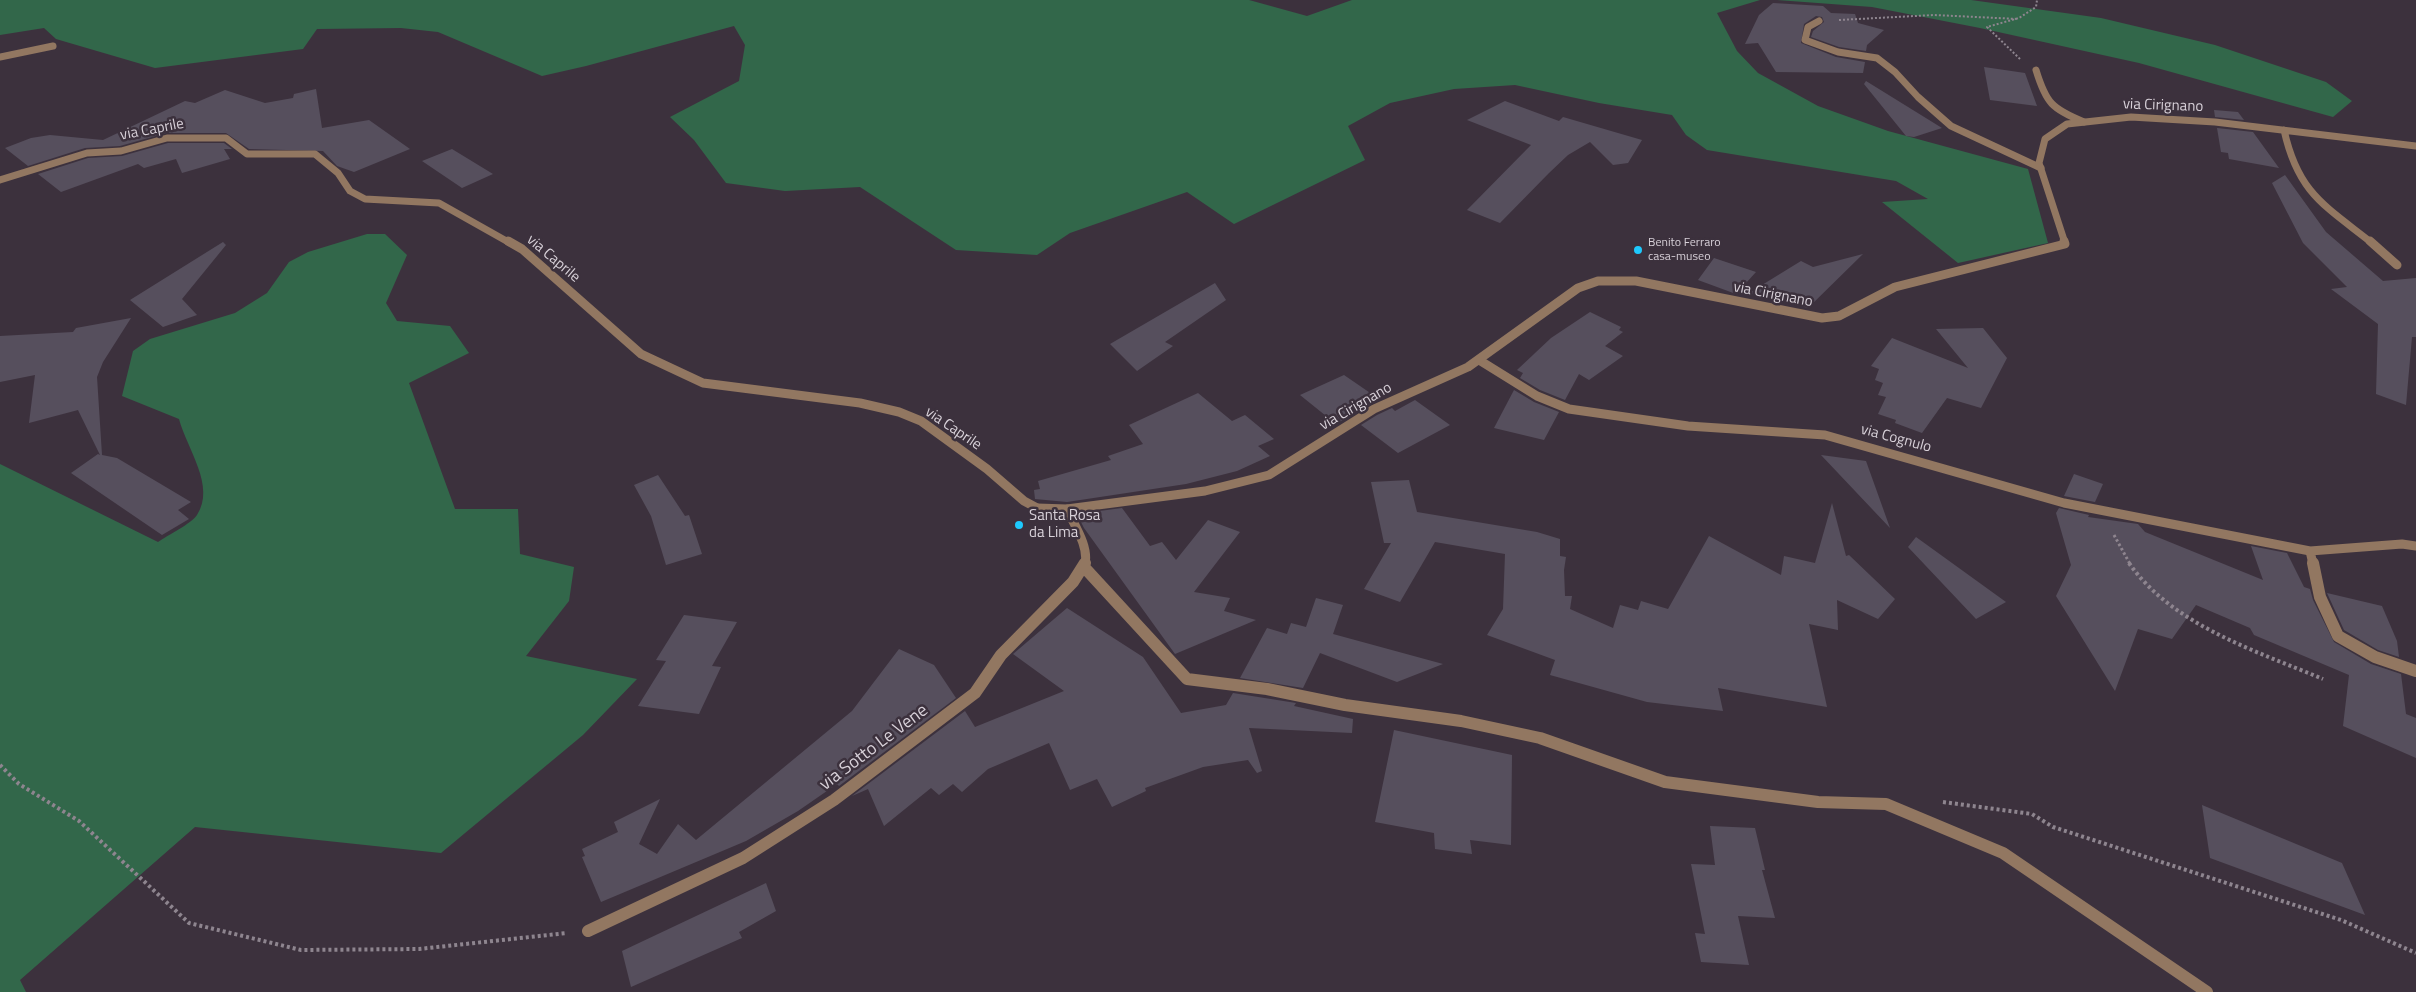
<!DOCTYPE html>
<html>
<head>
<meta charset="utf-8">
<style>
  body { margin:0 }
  canvas { display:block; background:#3c313d }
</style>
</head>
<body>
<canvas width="2416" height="992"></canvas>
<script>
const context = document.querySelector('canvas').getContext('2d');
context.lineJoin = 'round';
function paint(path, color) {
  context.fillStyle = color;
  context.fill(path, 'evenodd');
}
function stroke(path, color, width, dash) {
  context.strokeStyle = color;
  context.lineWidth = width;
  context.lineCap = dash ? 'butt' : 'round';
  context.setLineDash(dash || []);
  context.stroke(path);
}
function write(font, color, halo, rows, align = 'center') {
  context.font = font + ' "Titillium Web",sans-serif';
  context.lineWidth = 5;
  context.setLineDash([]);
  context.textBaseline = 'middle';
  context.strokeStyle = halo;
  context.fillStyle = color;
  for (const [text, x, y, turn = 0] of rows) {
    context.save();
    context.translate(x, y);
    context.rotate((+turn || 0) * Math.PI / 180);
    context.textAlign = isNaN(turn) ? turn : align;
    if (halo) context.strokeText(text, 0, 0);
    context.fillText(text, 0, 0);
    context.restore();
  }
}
paint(new Path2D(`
  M0,0H1249L1307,16L1352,0H1760L1717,13L1737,51L1758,73L1818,106L1888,131L2028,169L2048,243L1958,263L1882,202L1928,199L1896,181L1707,150L1686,135L1672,115L1599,103L1515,85L1454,89L1390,103L1348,126L1365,160L1234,224L1187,192L1070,233L1037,255L956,250L860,187L785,191L726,183L694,140L670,117L739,81L745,45L734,26L586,66L542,76L438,32L401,28L317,29L303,49L155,68L56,39L44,28L0,35Z
  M1777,0H1971L2101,18L2215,45L2326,82L2352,101L2333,117L2139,63L1980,28L1872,7Z
  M367,234H385L407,255L386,303L397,321L450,326L469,353L409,383L455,509H518L520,554L574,567L569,601L526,656L637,679L583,735L441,853L195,827L20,980L26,992H0V464L158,542C168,535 191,524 197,515C216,486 187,449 179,419L122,396L133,351L150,339L235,313L267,293L289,262L308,252Z`), '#32674a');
paint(new Path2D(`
  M1773,3L1823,6L1831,13L1855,14L1858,23L1884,30L1867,45L1866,51L1839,47L1811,37L1813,31L1824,22L1822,17L1816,16L1804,24L1801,43L1836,57L1865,62L1863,73L1776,72L1758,43L1745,44L1759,15Z
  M1984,67L2025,73L2037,106L1990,100Z
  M1866,81L1942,128L1914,137L1906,136L1864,84Z
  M316,89L322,128L369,120L410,149L354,172L337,166L323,151L249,149L226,133H166L120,146L85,148L28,166L5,148L31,138L50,135L103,140L185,101L195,103L225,90L265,103L293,98L294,94Z
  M1505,101L1559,121L1563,117L1642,140L1628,163L1613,165L1590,142L1568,155L1549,173L1500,223L1467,210L1531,145L1467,120Z
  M2214,110L2238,112L2244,120L2215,117Z
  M2217,128L2253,132L2279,168L2229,159L2228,153L2221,152Z
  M168,143H224L232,149H224L230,159L182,173L176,159L144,168L138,164L61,192L38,174L88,158L122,156Z
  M452,149L493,174L462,188L422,161Z
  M2285,175L2326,232L2383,281L2416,278V337H2412L2406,405L2376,394L2378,324L2331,289L2347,287L2303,243L2272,183Z
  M223,242L226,245L182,299L197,315L163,327L130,300Z
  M1863,254L1808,308L1749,293L1801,261L1813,267Z
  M1714,258L1756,272L1736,294L1698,280Z
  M1215,283L1226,300L1165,342L1173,346L1137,371L1110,344Z
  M1590,312L1621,327L1619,330L1623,332L1605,346L1623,356L1589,380L1579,374L1565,400L1540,390L1520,378L1523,373L1517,370L1551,338Z
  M131,318L103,362L97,377L102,455L117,458L191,502L178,510L189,519L162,535L71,473L98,454L100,455L78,410L29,423L35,375L0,382V336L73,332L76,328Z
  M1983,328L2007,358L1981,408L1947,398L1922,433L1895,423L1896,420L1878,414L1886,397L1878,395L1883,383L1875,380L1879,369L1871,366L1892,338L1968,368L1936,329Z
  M1344,375L1379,399L1336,424L1300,395Z
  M1514,390L1534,402L1559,412L1544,440L1494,428Z
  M1198,393L1232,421L1245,415L1274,439L1258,446L1270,456L1237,471L1186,484L1067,502L1035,499L1034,490L1040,489L1038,481L1111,460L1108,456L1143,444L1129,425Z
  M1415,400L1450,425L1398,453L1361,425L1377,415L1392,408L1395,411Z
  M1821,455L1866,461L1890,528Z
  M2074,474L2103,484L2095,502L2064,496Z
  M658,475L685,516L689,515L702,554L666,565L651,516L634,485Z
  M1409,480L1417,512L1537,532L1560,539V556L1566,557L1564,570L1565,596H1572L1570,609L1613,628L1620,605L1638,610L1641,601L1668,609L1709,536L1781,575L1784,556L1815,563L1832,503L1846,556L1849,555L1895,599L1878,619L1837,600L1838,630L1809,624L1827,707L1718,688L1723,711L1647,702L1550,675L1555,660L1487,635L1503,609L1505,554L1435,542L1400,602L1364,589L1391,543H1384L1371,482Z
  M1122,508L1150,546L1162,542L1176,560L1208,520L1240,532L1194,592L1230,598L1224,611L1256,620L1175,654L1084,528L1077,514Z
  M2059,508L2089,515L2088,517L2138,524L2145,532L2263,580L2251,546L2287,553L2304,587L2310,589L2313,600L2334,642L2371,664L2401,674L2406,714L2416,718V758L2343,726L2349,675L2254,635L2250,628L2196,605L2172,639L2138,629L2115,691L2056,596L2071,565L2056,513Z
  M1916,537L2006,602L1976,619L1908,547Z
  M2327,593L2382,606L2397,641L2399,657L2378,650L2344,630Z
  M1316,598L1343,605L1333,634L1443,664L1397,682L1320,653L1303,688L1240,678L1267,628L1287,634L1291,623L1306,627Z
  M1067,608L1143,657L1181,713L1226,705L1233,693L1296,703L1294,706L1353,719L1352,733L1249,728L1262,771L1257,773L1248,760L1203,767L1145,788L1146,791L1112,807L1097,779L1070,790L1049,743L988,769L962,792L953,784L939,795L931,788L884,826L868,789L852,796L965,711L975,727L1064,691L1013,654Z
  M684,615L737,622L712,666L721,667L699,714L638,706L666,661L656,660Z
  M899,649L934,665L956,698L839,786L837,784L798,811L746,841L601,902L582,857L585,856L582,849L618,832L614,822L660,799L639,844L657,854L678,824L696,840L852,711Z
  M1394,730L1512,755L1511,845L1470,840L1472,854L1435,849L1434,833L1375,822Z
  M2202,805L2342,863L2365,915L2210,858Z
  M1710,826L1755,828L1765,870H1762L1775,918L1738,916L1749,965L1701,962L1695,933L1705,934L1691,864L1715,865Z
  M766,883L776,911L739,932L742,938L631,987L622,951Z`), '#564f5d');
stroke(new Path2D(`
  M1839,20L1934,15L2018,19
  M2020,59L1987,27L2019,18L2036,7L2037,0`), '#8e858f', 2, [2, 2]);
stroke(new Path2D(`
  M2114,535L2130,564`), '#8e858f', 3, [2.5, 2.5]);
stroke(new Path2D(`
  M2129,563C2172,625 2256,651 2323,679
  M0,765L19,784L79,821L189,923L301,950L419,949L567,933
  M1943,802L2032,814L2053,827L2341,920L2416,953`), '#8e858f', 4, [3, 3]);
stroke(new Path2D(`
  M1819,21L1808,27L1805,40L1838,52L1877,58L1895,72L1918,97L1951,126L2041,168
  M0,57L53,46
  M2036,70C2046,103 2052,109 2084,122
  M0,180L87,153L121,151L167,138H226L247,154H315L338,173L350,191L365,199L439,203L510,243`), '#927761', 7);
stroke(new Path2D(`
  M508,241L522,249L641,354L703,383L860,403L899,412L921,421L987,469L1024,501L1037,508
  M1479,360L1537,396L1569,409L1688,426L1825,435L2064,503L2310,551L2402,544L2416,546
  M1067,509C1074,525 1089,546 1085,564
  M2310,551L2313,564`), '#927761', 9);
stroke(new Path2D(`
  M2313,563L2320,597L2338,636L2375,657L2416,671
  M1084,567L1187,679L1267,689L1345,705L1461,721L1540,738L1665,782L1818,802L1886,804L2003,853L2207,992
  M588,931L743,858L834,800L975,693L1001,655L1073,582L1085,563`), '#927761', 12);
stroke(new Path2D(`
  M2284,130C2298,193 2324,205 2372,243
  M2065,243L2039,163L2045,139L2067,124L2131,117L2215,122L2416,146`), '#927761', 7);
stroke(new Path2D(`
  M2370,241L2397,265
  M1037,508L1067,509L1205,491L1269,475L1374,409L1468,367L1578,288L1598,281H1636L1822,318L1839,316L1895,287L2065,244L2064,241`), '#927761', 9);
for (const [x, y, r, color] of [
  [1638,250,5,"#1ec9fd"],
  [1019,525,5,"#1ec9fd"]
]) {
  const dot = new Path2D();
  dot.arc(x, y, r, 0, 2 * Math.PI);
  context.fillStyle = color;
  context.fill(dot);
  stroke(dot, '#3c313d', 2);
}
write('12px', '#d8d1d9', '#3c313d', [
  ["Benito Ferraro",1648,243],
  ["casa-museo",1648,257]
], 'left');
write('15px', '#d8d1d9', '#3c313d', [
  ["via Cirignano",2163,106,2],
  ["via Caprile",152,130,-11],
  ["via Caprile",553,259,40],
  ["via Cirignano",1773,295,11],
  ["via Cirignano",1356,407,-30],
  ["via Caprile",953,429,34],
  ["via Cognulo",1896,439,15]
]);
write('15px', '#d8d1d9', '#3c313d', [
  ["Santa Rosa",1029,516],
  ["da Lima",1029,533]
], 'left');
write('18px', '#d8d1d9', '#3c313d', [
  ["via Sotto Le Vene",874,748,-37]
]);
</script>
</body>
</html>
